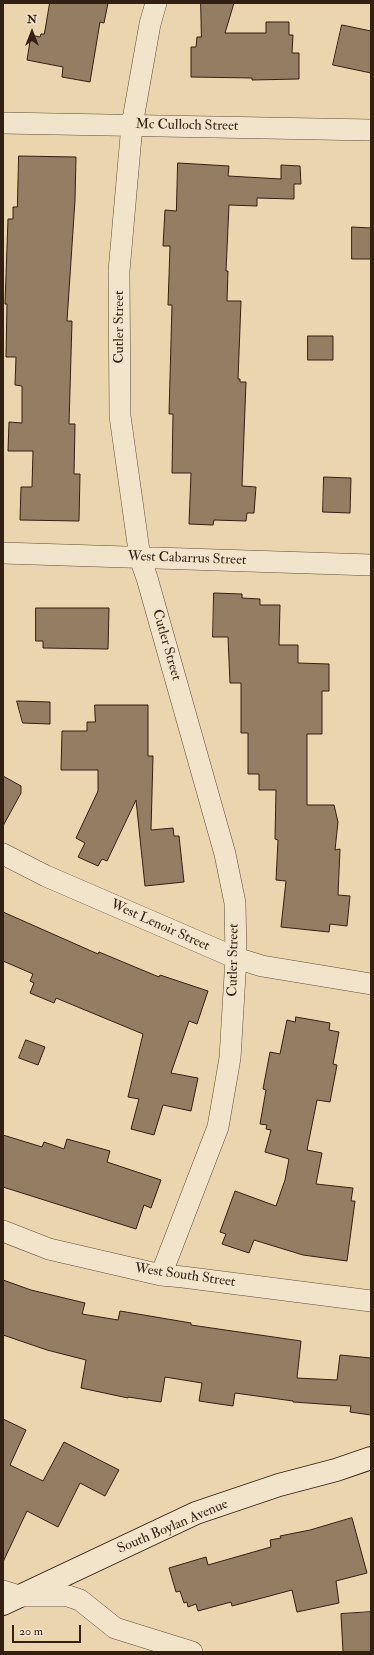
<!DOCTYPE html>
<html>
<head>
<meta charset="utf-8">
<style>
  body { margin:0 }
  #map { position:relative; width:374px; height:1655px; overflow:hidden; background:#ead5ae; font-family:"IM FELL Double Pica",serif }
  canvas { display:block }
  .frame { position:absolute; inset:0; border:4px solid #341f13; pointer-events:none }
  .north { position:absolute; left:12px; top:12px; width:40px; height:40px; -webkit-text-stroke:3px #f1e4ca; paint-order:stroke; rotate:0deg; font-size:11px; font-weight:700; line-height:16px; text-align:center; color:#341f13 }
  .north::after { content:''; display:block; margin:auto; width:14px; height:18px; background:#341f13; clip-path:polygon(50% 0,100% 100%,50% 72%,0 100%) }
  .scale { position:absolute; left:12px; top:1625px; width:69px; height:18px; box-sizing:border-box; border:2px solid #341f13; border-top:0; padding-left:5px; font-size:12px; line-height:14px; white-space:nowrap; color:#341f13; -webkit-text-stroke:3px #f1e4ca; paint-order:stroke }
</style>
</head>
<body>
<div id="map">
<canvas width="374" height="1655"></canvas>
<div class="frame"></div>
<div class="north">N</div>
<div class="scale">20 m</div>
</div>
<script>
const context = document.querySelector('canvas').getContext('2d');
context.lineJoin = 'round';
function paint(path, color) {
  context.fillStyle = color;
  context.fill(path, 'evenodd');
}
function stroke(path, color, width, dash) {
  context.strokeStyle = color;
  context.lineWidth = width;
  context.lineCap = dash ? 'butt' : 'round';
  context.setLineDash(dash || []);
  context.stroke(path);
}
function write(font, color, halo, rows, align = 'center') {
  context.font = font + ' "IM FELL Double Pica",serif';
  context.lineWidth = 3;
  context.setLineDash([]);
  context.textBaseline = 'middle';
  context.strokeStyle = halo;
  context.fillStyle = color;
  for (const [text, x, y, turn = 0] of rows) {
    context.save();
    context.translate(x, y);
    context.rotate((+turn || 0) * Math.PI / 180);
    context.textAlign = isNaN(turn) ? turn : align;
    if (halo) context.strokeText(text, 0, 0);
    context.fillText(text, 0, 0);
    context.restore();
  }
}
const building = new Path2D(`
  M50,3H108L104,23L100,22L90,82L62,77L63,67L27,60L31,35L40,37L41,34H44Z
  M201,3H234L225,33H266V22H289V35H293L292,53H299V79L252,80V78L191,77V47H196L197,37H201Z
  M342,25L371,31V73L333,65Z
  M19,156L76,157L75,200L67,321H72L69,424H75L74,474H80L79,521L20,520L21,487H32L33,451H8L9,422L22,423V386L15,385L16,357H6L7,304H5L8,219H13V207H17Z
  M178,163L229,166L228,176L281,179V165L300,166L301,184H294V199L257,198V206L229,205L226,271H228L227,301H241L238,379H240V382H246L242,486L256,487L254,513H247L246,521L214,520L213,525L189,524L191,473H172L173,414H169L172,305H168L170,246H163L165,210L176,211Z
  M352,227L371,228V259H352Z
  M308,336H333V360H308Z
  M324,477L351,478L350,513L323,512Z
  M214,593L242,594V598L260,599V605H280L279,645H298V663L329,664V691H322V734H307V805H334L338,822L335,850L340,849L338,895L350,896L347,926L330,924L329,932L281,927L286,881L276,880L278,840L275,839L276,790H259V774H248V733H241V683H230L228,637H213Z
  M36,608H109L108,649L43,648V641H36Z
  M17,701L50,702V724L23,723Z
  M95,705H148V756H153L151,830L173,828L174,836H179L184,882L145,886L136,800L107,861L102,859L98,866L78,857L85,843L76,838L98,791V770H61L62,731H87V722H95Z
  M3,776L21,786V793L3,826Z
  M3,912L98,954L99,952L159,977L160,975L208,991L197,1024L189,1021L171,1073L198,1078L191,1111L163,1105L154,1135L131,1129L139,1099L128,1097L143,1034L56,998L54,1003L30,993L34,983L30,981L33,974L3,961Z
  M296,1017L330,1023L329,1030L339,1032L333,1064L337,1065L330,1102L317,1100L307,1150L322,1153L316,1184L353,1188L351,1201H355L347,1261L303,1255L254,1240L249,1253L222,1244L226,1234L220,1232L235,1191L276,1206L285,1180L289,1159L265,1152L271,1130L266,1129L267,1125L260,1124L266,1090L263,1089L270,1052L280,1054L287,1020L295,1022Z
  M26,1040L45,1047L38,1065L19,1058Z
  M3,1135L42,1147L44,1142L64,1149L67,1139L110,1151L107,1162L161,1180L151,1208L144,1205L136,1229L3,1187Z
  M3,1280L31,1290L85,1303L82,1314L118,1320L120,1311L191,1323V1325L301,1341L297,1378L337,1380L340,1355L371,1358V1415L350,1412L351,1406L293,1402V1401L235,1393L233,1406L199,1401L202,1383L165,1377L161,1402L128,1397V1398L81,1388L86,1360L47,1350L3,1335Z
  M3,1419L26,1430L10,1465L43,1481L64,1442L119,1470L105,1496L80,1483L58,1527L27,1511L3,1562Z
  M352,1518L367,1573L336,1581L339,1603L297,1612L292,1590L232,1606L231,1602L198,1611L196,1604L188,1607L187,1602L184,1603L180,1591L176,1592L169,1568L206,1557L208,1565L271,1547L270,1540L281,1538L280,1536L310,1530Z
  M371,1612V1652H343L341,1614Z`);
paint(building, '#937e64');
stroke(building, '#341f13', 1);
const street = new Path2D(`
  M156,3L150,24L132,125L119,271L120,416L140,558L147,578L225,854L235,903L236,958L230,1058L218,1127L161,1275
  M3,123L371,130
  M3,553L371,565
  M3,854L46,876L236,958L262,966L371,984
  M3,1231L49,1249L161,1275L183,1277L371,1301
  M3,1591L19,1596H68L80,1600L115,1628L192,1652`);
const secondary = new Path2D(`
  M3,1604L196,1513L279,1485L336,1470L371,1458`);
stroke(street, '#624c3a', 22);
stroke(secondary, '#341f13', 24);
stroke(street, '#f1e4ca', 21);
stroke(secondary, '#f1e4ca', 22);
write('14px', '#341f13', '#f1e4ca', [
  ["Mc Culloch Street",187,126,1],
  ["Cutler Street",120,327,-90],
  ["West Cabarrus Street",187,559,2],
  ["Cutler Street",166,645,74],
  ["West Lenoir Street",160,926,24],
  ["Cutler Street",234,960,-89],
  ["West South Street",185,1276,8],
  ["South Boylan Avenue",173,1527,-23]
]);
</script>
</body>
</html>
